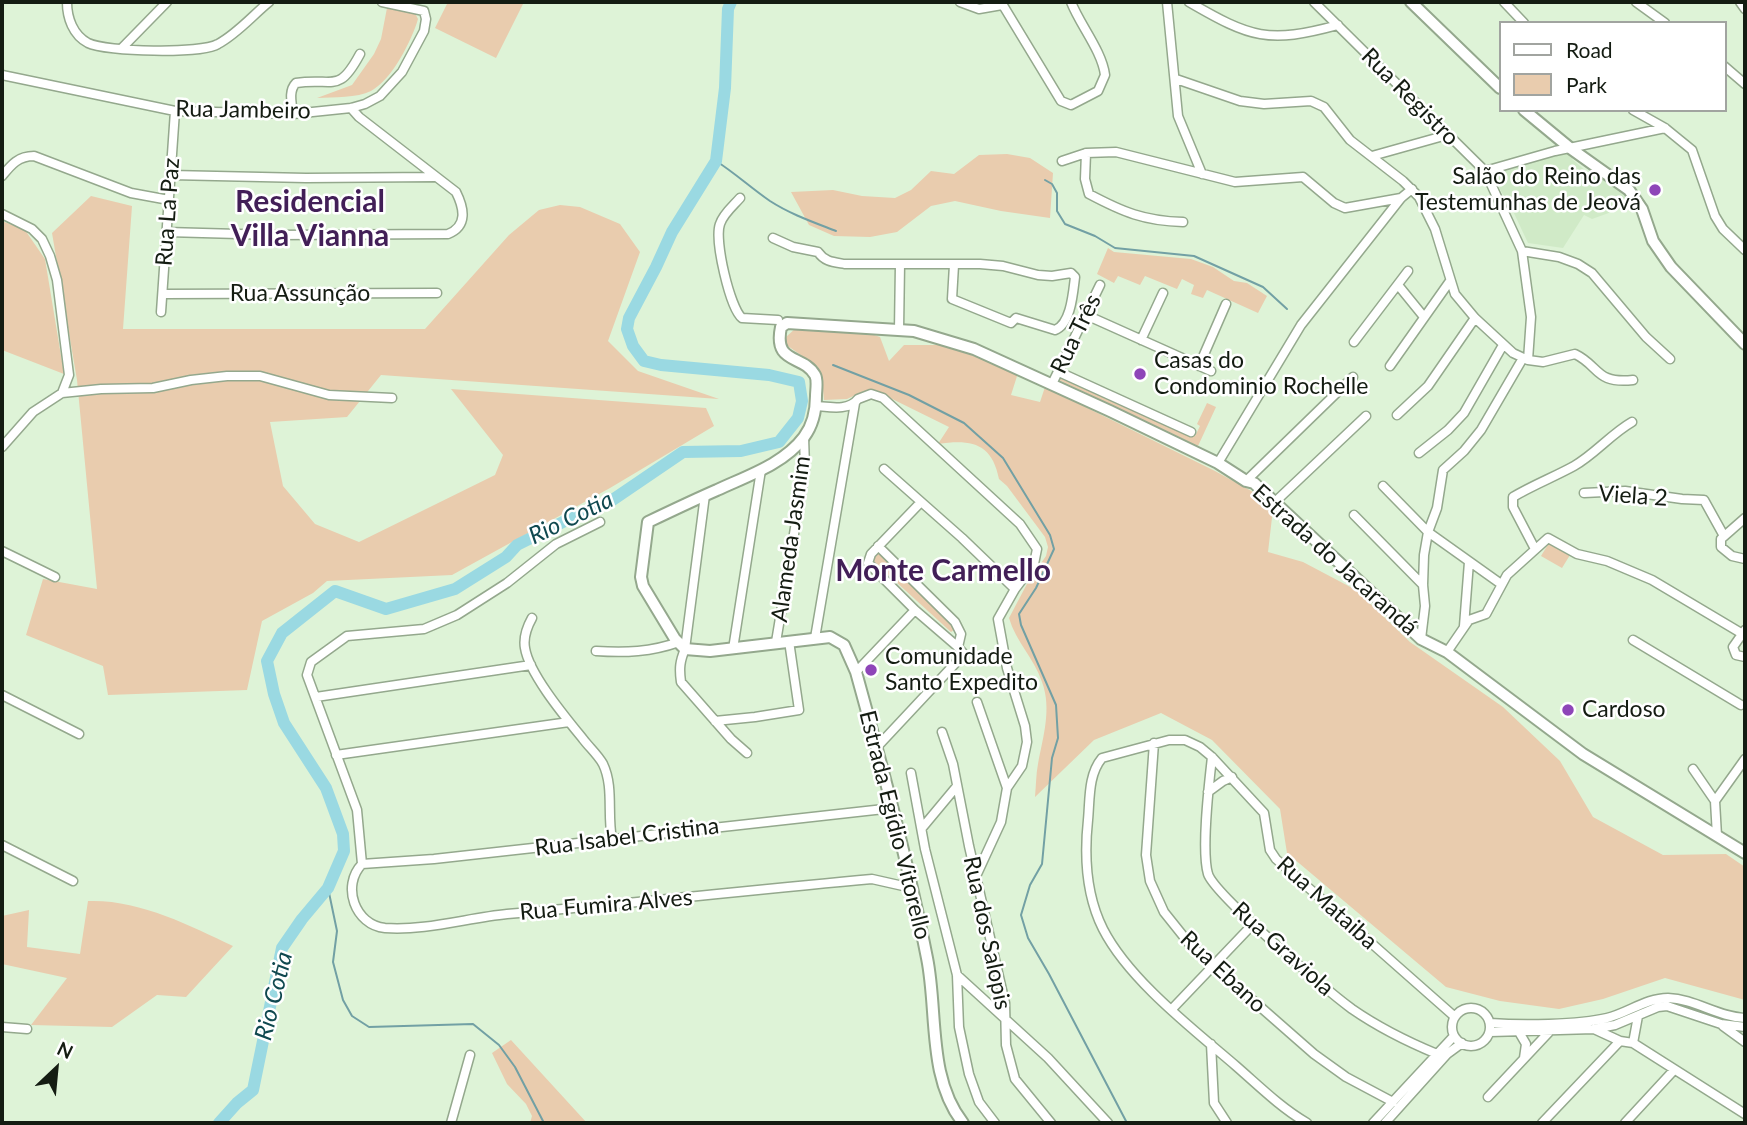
<!DOCTYPE html>
<html>
<head>
<meta charset="utf-8">
<style>
  body { margin:0 }
  #map { position:relative; width:1747px; height:1125px; overflow:hidden; background:#def3d7; font-family:Lato,sans-serif }
  canvas { display:block }
  .frame { position:absolute; inset:0; border:4px solid #141c12; pointer-events:none }
  .legend { position:absolute; left:1499px; top:21px; width:228px; height:91px; box-sizing:border-box; background:#fff; border:2px solid #a1a4a0; margin:0; padding:9px 12px; list-style:none; font-size:21px; color:#141c12 }
  .legend li { display:flex; align-items:center; gap:14px; height:35px }
  .legend b { width:35px; border:2px solid #a1a4a0 }
  .north { position:absolute; left:21px; top:1034px; width:70px; height:70px; -webkit-text-stroke:5px #fff; paint-order:stroke; rotate:26deg; font-size:19px; font-weight:700; line-height:28px; text-align:center; color:#141c12 }
  .north::after { content:''; display:block; margin:auto; width:24px; height:32px; background:#141c12; clip-path:polygon(50% 0,100% 100%,50% 72%,0 100%) }
</style>
</head>
<body>
<div id="map">
<canvas width="1747" height="1125"></canvas>
<div class="frame"></div>
<ul class="legend">
<li><b style="height:9px;background:#fff"></b>Road</li>
<li><b style="height:19px;background:#e9ccae"></b>Park</li>
</ul>
<div class="north">N</div>
</div>
<script>
const context = document.querySelector('canvas').getContext('2d');
context.lineJoin = 'round';
function paint(path, color) {
  context.fillStyle = color;
  context.fill(path, 'evenodd');
}
function stroke(path, color, width, dash) {
  context.strokeStyle = color;
  context.lineWidth = width;
  context.lineCap = dash ? 'butt' : 'round';
  context.setLineDash(dash || []);
  context.stroke(path);
}
function write(font, color, halo, rows, align = 'center') {
  context.font = font + ' Lato,sans-serif';
  context.lineWidth = 5;
  context.setLineDash([]);
  context.textBaseline = 'middle';
  context.strokeStyle = halo;
  context.fillStyle = color;
  for (const [text, x, y, turn = 0] of rows) {
    context.save();
    context.translate(x, y);
    context.rotate((+turn || 0) * Math.PI / 180);
    context.textAlign = isNaN(turn) ? turn : align;
    if (halo) context.strokeText(text, 0, 0);
    context.fillText(text, 0, 0);
    context.restore();
  }
}
paint(new Path2D(`
  M1563,153L1574,156L1572,159L1587,172L1592,168L1620,188L1631,205L1592,219L1584,215L1563,248L1528,243L1512,209L1516,203L1506,200L1496,182L1497,178L1501,171Z`), '#d0eac7');
paint(new Path2D(`
  M448,2H524L496,58L435,28Z
  M387,8L415,13L418,19C412,40 392,80 371,91C357,98 334,97 317,98L352,85L374,54L381,39Z
  M1007,154L1030,158L1053,173L1050,218L1001,211L955,201L931,206L897,232L870,237L834,236L809,225L791,192L833,190L862,196L895,198L911,190L931,171L954,174L979,155Z
  M91,196L132,206L123,329H425L509,235L539,210L560,205L580,207L620,224L640,252L608,341L638,371L719,399L381,375L347,417L270,422L283,486L315,524L359,542L495,475L503,455L451,389L706,408L714,426L610,488L452,575L327,581L313,593L262,621L247,690L108,695L103,666L26,635L43,579L97,589L77,380L52,233Z
  M2,221L25,230L45,259L64,374L2,350Z
  M1108,248L1114,252L1191,259L1213,267L1234,281L1247,283L1267,296L1258,313L1207,290L1203,298L1191,294L1194,285L1182,279L1177,289L1145,276L1140,285L1118,276L1114,283L1097,274Z
  M797,327L859,330L880,337L889,361L904,345H945L1018,373L1011,395L1040,402L1045,387L1215,471L1255,493L1273,509L1268,552L1303,562L1356,590L1410,642L1503,707L1560,761L1593,817L1663,855L1726,854L1745,867V1000L1665,978L1603,999L1559,1009L1500,1001L1446,987L1287,853L1280,809L1212,740L1161,713L1094,740L1035,797C1036,786 1036,774 1038,764C1043,737 1052,709 1042,682C1034,658 1016,642 1009,618L1028,582L1046,556L1048,547L1045,537L1007,486L999,479C992,443 971,439 938,444L949,427L878,392L864,391L847,399L824,400L822,380L818,367L785,344L786,337Z
  M1062,375L1195,436L1200,426L1197,424L1207,403L1216,407L1198,446L1059,380Z
  M1549,543L1570,555L1562,568L1541,556Z
  M878,550L957,628L951,632L872,560Z
  M88,901C138,899 189,925 233,946L186,997L157,995L112,1027L31,1025L67,978L2,964V916L29,910L27,947L80,954Z
  M511,1040L587,1123H530L532,1116L526,1104L507,1084L492,1053Z`), '#e9ccae');
stroke(new Path2D(`
  M716,161C735,173 751,188 770,201C790,214 813,222 836,231
  M1045,180L1052,184L1057,193V211L1065,224L1095,236L1115,248L1194,256L1263,287L1287,309
  M833,365L909,395L964,423L1003,458L1050,535L1054,549L1036,588L1019,614L1021,625L1056,705L1058,738L1052,758L1042,864L1030,885L1021,915L1028,938L1049,974L1127,1123
  M328,888L337,931L333,962L343,1000L352,1016L369,1027L473,1024L499,1045L515,1067L544,1123`), '#72a0a4', 2);
stroke(new Path2D(`
  M219,1123L237,1103L253,1090L282,948L302,919L328,888L344,851L343,834L326,788L284,723L274,694L267,661L282,633L335,591L386,609L455,589L506,557L517,545L575,516L608,503L683,452L741,451L779,442L798,418L802,401L799,382L769,375L661,365L644,361L633,346L627,329L629,318L656,267L672,232L716,161L725,88L728,9L731,2`), '#9ad9e2', 12);
const street = new Path2D(`
  M67,2C67,18 73,35 88,43C106,52 202,54 218,44C237,34 253,15 269,2
  M960,2L979,9L1002,5
  M1001,2L1061,101L1071,105L1098,91L1105,75C1102,51 1080,25 1071,2
  M1167,2L1178,116L1202,174
  M1189,2C1251,38 1268,44 1338,25
  M1314,2L1485,171L1522,251L1531,317L1528,360
  M1504,2L1524,23
  M1636,2L1665,23
  M1740,2L1745,9
  M121,49L167,2
  M1724,66L1745,84
  M2,75L175,111L293,114L351,108L365,104L380,96L402,72L424,31L426,19L424,11L382,2
  M1176,79L1240,101L1264,104L1311,101L1324,107L1350,140L1403,181L1419,197L1435,229L1455,294L1475,318L1513,353L1528,360L1543,362L1575,354C1600,366 1595,384 1633,380
  M1633,110L1665,128L1692,150L1715,216L1723,229L1745,250
  M293,114C292,104 288,91 296,83C334,77 338,95 360,54
  M1086,153L1085,179L1089,194C1123,212 1144,221 1183,222
  M1372,156L1447,135
  M1062,161L1086,153L1116,152L1235,182L1303,177L1334,203L1345,208L1401,198
  M1485,171L1555,151L1665,128
  M171,175L306,178L435,177
  M2,176C11,165 18,156 34,156L131,193L169,200
  M740,198C733,206 723,214 720,224C714,240 730,308 742,318L778,320
  M2,214L32,229L42,239L50,256L57,280L69,375L62,393
  M167,232L274,235L448,234C468,226 464,208 456,192L359,117L351,108
  M773,238L793,247L818,252C825,262 833,262 845,264H980L1003,266L1038,275L1052,276L1071,273L1075,277C1073,293 1071,324 1055,330L1016,318L1011,323L952,299L954,265
  M1522,251L1559,257L1578,264L1592,273L1646,337L1670,359
  M1398,285L1424,317
  M163,294L437,293
  M161,312L175,111
  M1086,315L1211,371
  M899,330L900,264
  M1141,340L1163,293
  M1354,342L1408,271
  M1199,366L1226,304
  M1390,366L1450,281
  M1059,372L1191,432
  M1052,384L1100,285
  M816,406C830,407 849,411 858,399L871,394L883,398L1020,524L1037,549L1034,564L1015,589L998,619L1007,668L1025,726L1027,742L1022,766L1007,788L1001,822L977,874
  M1397,415L1428,386L1475,318
  M2,447L33,412L62,393L101,389L153,388L191,380L227,376H260L329,395L392,398
  M1419,453L1448,430L1464,413L1503,345
  M1218,463L1301,325L1401,198L1412,189
  M884,469L962,538L1015,589
  M1246,481L1353,377
  M1383,486L1428,532L1501,584
  M1584,493L1625,491L1682,499L1704,500L1724,536
  M705,495L685,649C680,661 679,668 681,682L731,739L747,753
  M1276,501L1366,416
  M1354,515L1423,585
  M1745,518L1721,539V547L1732,556L1745,559
  M878,546L955,622L961,634L958,647
  M1535,549L1513,507V497C1533,485 1554,477 1574,466C1595,454 1611,434 1632,422
  M2,551L55,577
  M532,618C527,627 523,637 525,648C529,674 566,718 583,739C589,747 598,755 603,764C614,787 607,814 612,839
  M1464,626L1469,562
  M1745,630L1733,647L1736,655L1745,657
  M815,638L855,403
  M1421,639L1425,606L1423,585L1424,555L1428,532L1437,508L1443,470L1464,451L1481,430L1523,358
  M1633,640L1741,705
  M776,642L805,468L804,437
  M733,649L761,470
  M596,651C625,653 651,652 679,642
  M1447,652L1469,620L1486,614L1507,575L1548,538L1577,554L1607,561L1652,580L1741,633
  M856,672L915,610
  M2,695L79,734
  M316,697L531,665
  M977,702L1007,788
  M715,721L755,717L799,710L789,641
  M942,732L953,764L969,846L1005,1003L1006,1045L1015,1079L1051,1123
  M1154,743L1146,855L1150,881L1164,912L1192,947L1314,1054L1346,1077L1393,1102
  M877,747L964,654L958,647L915,610L868,563L871,554L921,502
  M336,755L569,722
  M1212,757C1209,784 1201,850 1208,874C1215,895 1329,992 1352,1009C1378,1027 1408,1042 1437,1054
  M1693,769L1715,801
  M911,773L925,849L957,975L959,1027L969,1074L979,1102L995,1123
  M1208,792L1223,781L1232,777
  M922,828L957,786
  M1717,836L1715,801L1745,759
  M2,845L73,881
  M362,864C341,886 355,925 385,928C425,931 467,918 507,914C629,904 750,890 872,879L912,888
  M362,864L357,810L307,675L311,662L347,636L424,629L457,615L507,583L556,544L600,522
  M362,864L434,859L893,808
  M957,975L1048,1058L1108,1123
  M1452 1027a19 19 0 1 1 38 0a19 19 0 1 1-38 0Z
  M1172,1009L1254,923
  M1490,1023C1520,1025 1578,1025 1607,1018C1628,1013 1646,998 1668,998C1695,999 1718,1017 1745,1018
  M1723,1026L1745,1042
  M2,1027L27,1029
  M1594,1029L1620,1041L1633,1043L1745,1114
  M1490,1032L1594,1029L1615,1025L1658,1007L1667,1006L1721,1024L1745,1027
  M1519,1032L1526,1044L1524,1058
  M1633,1043L1638,1016
  M1211,1044L1214,1103L1227,1123
  M1488,1097L1550,1031
  M451,1123L470,1055
  M1307,1123C1281,1108 1259,1086 1236,1066C1193,1029 1129,980 1103,929C1086,895 1084,857 1088,820C1090,799 1088,775 1102,758L1169,740H1185L1200,747L1212,757L1264,813L1270,850L1276,859L1455,1017
  M1373,1123L1454,1036
  M1385,1123L1447,1054L1462,1043
  M1542,1123L1620,1041
  M1625,1123L1674,1070`);
const secondary = new Path2D(`
  M1411,2L1500,88
  M1524,110L1570,148L1629,190L1642,209L1653,241L1671,267L1745,344
  M963,1123C927,1077 938,1012 927,958C908,862 882,766 856,672L844,645L830,637L710,651L685,649L675,639L643,586L641,577L648,522C671,511 694,500 717,490C747,476 784,464 804,437C813,425 816,411 816,396C816,390 818,380 815,375C803,354 773,365 781,327L787,323L914,331L974,349L1110,411L1218,463L1246,481L1254,483L1421,639L1447,652L1583,754L1745,853`);
stroke(street, '#94a88d', 11);
stroke(secondary, '#94a88d', 14);
stroke(street, '#fff', 8);
stroke(secondary, '#fff', 10);
for (const [x, y, r, color] of [
  [1655,190,7,"#8e45b8"],
  [1140,374,7,"#8e45b8"],
  [871,670,7,"#8e45b8"],
  [1568,710,7,"#8e45b8"]
]) {
  const dot = new Path2D();
  dot.arc(x, y, r, 0, 2 * Math.PI);
  context.fillStyle = color;
  context.fill(dot);
  stroke(dot, '#fff', 2.5);
}
write('23px', '#141c12', '#fff', [
  ["Rua Registro",1410,97,45],
  ["Rua Jambeiro",243,110,1],
  ["Rua La Paz",168,212,-86],
  ["Rua Assunção",300,294],
  ["Rua Três",1076,334,-64],
  ["Viela 2",1633,496,4],
  ["Alameda Jasmim",791,539,-82],
  ["Estrada do Jacarandá",1335,560,42],
  ["Estrada Egídio Vitorello",895,825,76],
  ["Rua Isabel Cristina",627,837,-7],
  ["Rua Mataiba",1327,903,42],
  ["Rua Fumira Alves",606,905,-5],
  ["Rua dos Salopis",987,933,78],
  ["Rua Graviola",1283,949,42],
  ["Rua Ebano",1223,972,43]
]);
write('23px', '#141c12', '#fff', [
  ["Salão do Reino das",1641,177,"right"],
  ["Testemunhas de Jeová",1641,203,"right"],
  ["Casas do",1154,361],
  ["Condominio Rochelle",1154,387],
  ["Comunidade",885,657],
  ["Santo Expedito",885,683],
  ["Cardoso",1582,710]
], 'left');
write('italic 24px', '#0f484f', '#fff', [
  ["Rio Cotia",571,518,-26],
  ["Rio Cotia",274,996,-76]
]);
write('bold 30px', '#421f57', '#fff', [
  ["Residencial",310,202],
  ["Villa Vianna",310,236],
  ["Monte Carmello",943,571]
]);
</script>
</body>
</html>
